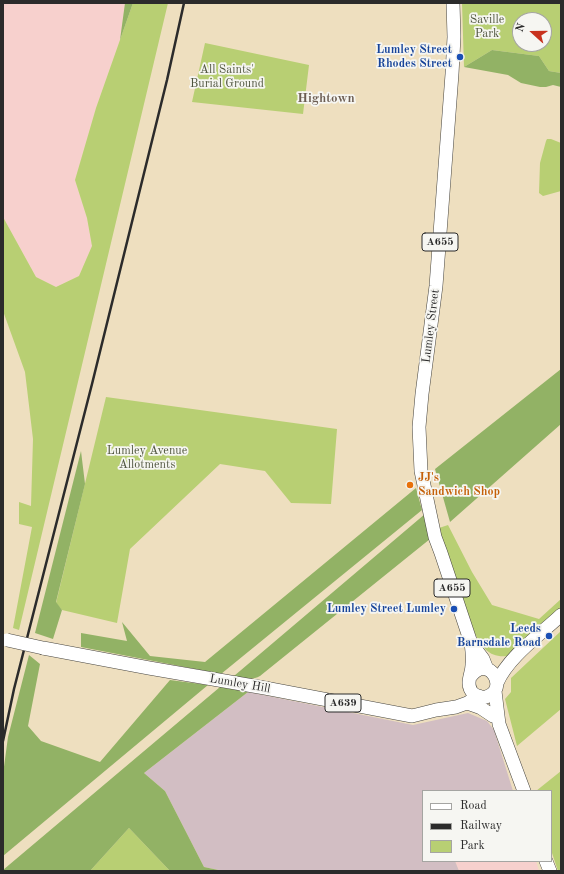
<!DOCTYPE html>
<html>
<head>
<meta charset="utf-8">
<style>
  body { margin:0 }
  #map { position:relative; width:564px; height:874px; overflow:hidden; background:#eedfbf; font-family:"Old Standard TT",serif }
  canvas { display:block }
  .frame { position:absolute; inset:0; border:4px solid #2b2b2b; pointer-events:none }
  .legend { position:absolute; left:422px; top:790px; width:130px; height:72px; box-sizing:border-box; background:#f6f6f2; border:1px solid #a5a5a2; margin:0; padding:5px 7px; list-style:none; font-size:12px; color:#2b2b2b }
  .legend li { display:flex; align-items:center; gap:8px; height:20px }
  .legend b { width:20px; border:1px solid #a5a5a2 }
  .north { position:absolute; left:512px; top:12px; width:40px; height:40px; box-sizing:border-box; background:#f6f6f2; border:1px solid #a5a5a2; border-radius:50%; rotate:291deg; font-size:11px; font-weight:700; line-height:16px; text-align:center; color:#2b2b2b }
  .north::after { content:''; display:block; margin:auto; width:14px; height:18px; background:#c8321e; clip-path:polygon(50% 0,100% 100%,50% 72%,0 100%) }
</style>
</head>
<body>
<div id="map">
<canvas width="564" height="874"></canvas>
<div class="frame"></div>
<ul class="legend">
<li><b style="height:5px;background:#fff"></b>Road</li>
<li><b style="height:5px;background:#2b2b2b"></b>Railway</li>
<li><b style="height:11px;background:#b8cf73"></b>Park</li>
</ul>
<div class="north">N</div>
</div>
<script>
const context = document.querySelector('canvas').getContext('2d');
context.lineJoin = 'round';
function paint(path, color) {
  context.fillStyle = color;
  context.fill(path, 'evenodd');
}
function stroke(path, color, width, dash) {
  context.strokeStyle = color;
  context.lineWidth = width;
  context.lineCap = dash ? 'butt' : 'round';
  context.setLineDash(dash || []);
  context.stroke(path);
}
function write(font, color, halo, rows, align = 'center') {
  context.font = font + ' "Old Standard TT",serif';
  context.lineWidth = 3.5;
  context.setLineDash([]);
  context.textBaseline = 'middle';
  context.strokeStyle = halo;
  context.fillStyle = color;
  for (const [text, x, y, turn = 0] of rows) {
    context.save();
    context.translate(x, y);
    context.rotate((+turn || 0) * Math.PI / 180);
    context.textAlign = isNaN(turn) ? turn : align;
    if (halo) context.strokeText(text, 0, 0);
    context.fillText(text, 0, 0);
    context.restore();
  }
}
paint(new Path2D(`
  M3,3H125L120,40L96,108L75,180L87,218L92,246L79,276L56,287L36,277L3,217Z
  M455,861H536L539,871H459Z`), '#f7d0cd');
paint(new Path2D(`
  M248,692L413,725L468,713L487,721L494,730L513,791H423V861H455L459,871H223L204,867L165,791L144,773Z`), '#d2bec3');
paint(new Path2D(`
  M133,3H168L19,630L13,628L32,527L19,524V502L31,506L33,439L25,372L3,311V217L36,277L56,287L79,276L92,246L87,218L75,180L96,108Z
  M462,3H561V73L549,71L539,56L492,50L464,67ZM520,20H544V44H520Z
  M205,43L309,65L303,114L192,102Z
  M547,139H551L561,143V191L543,196L539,193L540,163L546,141Z
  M106,397L337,429L331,504L291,503L265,471L220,464L130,549L117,623L62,610L56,603Z
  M448,525L472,572L492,605L539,619L561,599V607L508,656C489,658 483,648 475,634L436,529Z
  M561,631V709L517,746L505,699L511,692V678Z
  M561,771V871H558L551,850V791H536Z
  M129,828L170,871H90Z`), '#b8cf73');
paint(new Path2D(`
  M125,3H133L120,40Z
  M492,50L539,56L549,71L561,73V87L553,85L546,87H540L521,83L508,75L464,67Z
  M561,369V424L450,522L435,469Z
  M81,451L85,484L56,602L62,610L53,639L35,633Z
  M416,488L422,510L221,674L81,647V633L127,641L122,622L150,656L205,662Z
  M425,514L430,539L260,676C252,681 243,678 234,676Z
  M29,655L40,664L28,726L41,741L100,762L170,680L208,685L3,856V774L8,737Z
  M220,687L248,692L144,773L165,791L204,867L223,871H170L129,828L90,871H3V870Z`), '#92b265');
const primary = new Path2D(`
  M453,3L454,37L452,74L436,286L422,394L419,427L421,471L435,537L441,553L471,643L483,659L487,669
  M43,648L149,668L265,688L412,716L436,710L456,707L467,703L479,696
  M471,676C489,653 510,690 486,697C482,698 478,697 474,694C471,692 469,687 469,683C469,677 472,671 472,665C473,658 472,650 471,643
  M497,683C508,657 541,634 561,615
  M495,691L499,724L524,791
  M467,703L481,708L493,716
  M546,861L550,871`);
stroke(primary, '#484641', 14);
stroke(primary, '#fff', 13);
stroke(new Path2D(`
  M3,741L14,689L92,384L167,80L184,3`), '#2b2b2b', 2.5);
const primaryBridge = new Path2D(`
  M7,640L43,648`);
stroke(primaryBridge, '#484641', 14, []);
stroke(primaryBridge, '#fff', 13);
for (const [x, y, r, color] of [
  [460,57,4,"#1a4fb4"],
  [410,485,4,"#e8710a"],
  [454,609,4,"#1a4fb4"],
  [549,636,4,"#1a4fb4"]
]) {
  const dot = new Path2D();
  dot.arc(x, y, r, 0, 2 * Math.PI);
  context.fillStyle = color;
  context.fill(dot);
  stroke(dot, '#f6f6f2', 1.5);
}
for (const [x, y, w] of [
  [440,242,36],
  [452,588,36],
  [343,703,36]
]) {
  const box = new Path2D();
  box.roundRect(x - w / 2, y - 9, w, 18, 3);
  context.fillStyle = '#f6f6f2';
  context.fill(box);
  stroke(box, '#2b2b2b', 1);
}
write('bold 11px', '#2b2b2b', null, [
  ["A655",440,242],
  ["A655",452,588],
  ["A639",343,703]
]);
write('12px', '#4e543d', '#f6f6f2', [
  ["Saville",487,20],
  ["Park",487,34],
  ["All Saints'",227,70],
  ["Burial Ground",227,84],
  ["Lumley Avenue",147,451],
  ["Allotments",147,465]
]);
write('bold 12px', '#164399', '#f6f6f2', [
  ["Lumley Street",452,50],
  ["Rhodes Street",452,64],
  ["Lumley Street Lumley",446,609],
  ["Leeds",541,629],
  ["Barnsdale Road",541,643]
], 'right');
write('12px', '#2b2b2b', '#f6f6f2', [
  ["Lumley Street",431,326,-83],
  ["Lumley Hill",240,684,10]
]);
write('bold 12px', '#c56008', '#f6f6f2', [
  ["JJ's",418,478],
  ["Sandwich Shop",418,492]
], 'left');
write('bold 13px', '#6b5c51', '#f6f6f2', [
  ["Hightown",326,99]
]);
</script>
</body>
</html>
